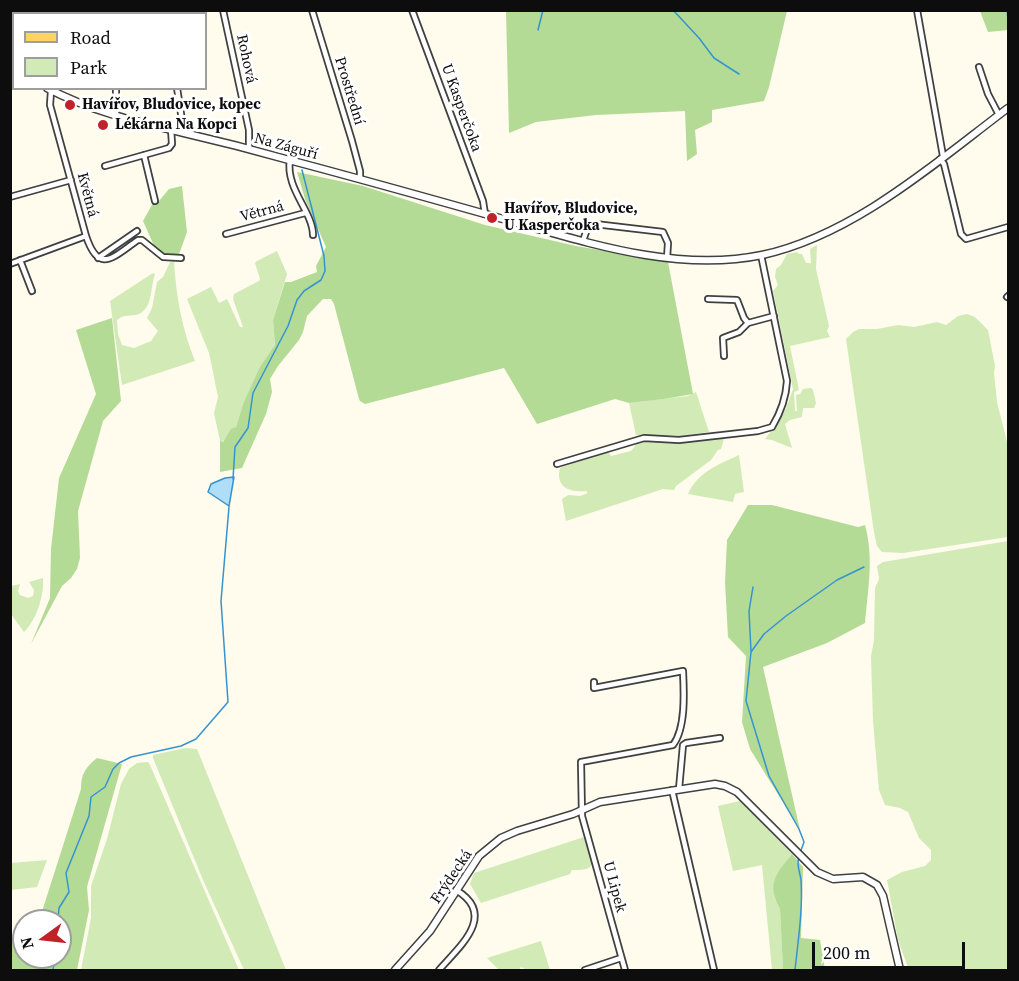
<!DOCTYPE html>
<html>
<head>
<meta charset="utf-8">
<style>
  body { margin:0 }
  #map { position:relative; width:1019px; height:981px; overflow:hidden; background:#fffbed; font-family:"Source Serif 4",serif }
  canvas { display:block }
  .frame { position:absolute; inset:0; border:12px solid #0d0d0d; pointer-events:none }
  .legend { position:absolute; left:12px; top:12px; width:195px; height:78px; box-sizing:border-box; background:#fff; border:2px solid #9e9e9e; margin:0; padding:8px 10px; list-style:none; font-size:18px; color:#0d0d0d }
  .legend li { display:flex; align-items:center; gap:12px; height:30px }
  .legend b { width:30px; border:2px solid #9e9e9e }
  .north { position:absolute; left:12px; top:909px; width:60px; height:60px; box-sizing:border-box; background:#fff; border:2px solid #9e9e9e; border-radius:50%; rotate:255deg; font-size:16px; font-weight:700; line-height:24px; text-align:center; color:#0d0d0d }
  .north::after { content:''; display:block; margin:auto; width:21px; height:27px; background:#c0222a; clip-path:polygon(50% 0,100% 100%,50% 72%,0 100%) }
  .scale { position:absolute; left:812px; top:942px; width:153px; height:27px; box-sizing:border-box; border:3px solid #0d0d0d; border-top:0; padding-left:8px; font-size:18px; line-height:21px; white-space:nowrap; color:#0d0d0d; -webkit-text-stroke:4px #fff; paint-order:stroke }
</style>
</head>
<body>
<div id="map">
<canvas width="1019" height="981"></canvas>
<div class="frame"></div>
<ul class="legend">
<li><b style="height:8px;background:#fbd560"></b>Road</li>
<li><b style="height:16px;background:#d1eab6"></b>Park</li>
</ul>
<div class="north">N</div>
<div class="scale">200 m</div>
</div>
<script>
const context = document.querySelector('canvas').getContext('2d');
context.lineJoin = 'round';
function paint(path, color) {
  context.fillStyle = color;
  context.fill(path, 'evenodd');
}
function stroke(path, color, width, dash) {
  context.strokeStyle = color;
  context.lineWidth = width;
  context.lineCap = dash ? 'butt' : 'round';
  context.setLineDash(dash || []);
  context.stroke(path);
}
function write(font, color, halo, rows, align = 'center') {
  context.font = font + ' "Source Serif 4",serif';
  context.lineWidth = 6;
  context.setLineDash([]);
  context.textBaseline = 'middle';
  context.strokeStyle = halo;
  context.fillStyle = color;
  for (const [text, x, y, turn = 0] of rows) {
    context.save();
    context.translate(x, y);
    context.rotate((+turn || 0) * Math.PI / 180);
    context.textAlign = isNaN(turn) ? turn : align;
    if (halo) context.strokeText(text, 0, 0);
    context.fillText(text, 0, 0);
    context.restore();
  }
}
paint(new Path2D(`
  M817,245L816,269L829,326L827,331L830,337L790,346L799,390L794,392L795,411H797L796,395L800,394L803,389L811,388L813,390L816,403L814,408H803L802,417L790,420L785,424L792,448L772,440L765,439L776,425L786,408L793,389L773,291L778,285L775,277L776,269L781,265L787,254L797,252L799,254H802L806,263H811L810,249Z
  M277,251L287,274L273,320L275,345L243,404L236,427L222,442L220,441L214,413L218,397L212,367L209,353L187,299L211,287L219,303L227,299L240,327H243L233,299L234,294L259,281L260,279L255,263L257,261Z
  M174,261C176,296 182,329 195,361L122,385L110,301L153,273L155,274C150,288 153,312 135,315C127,316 123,315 117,320L118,334L122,345L134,348L151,341L158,331L147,318L152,308L157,282L163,277L170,262Z
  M967,314L975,317L988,330L995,366L994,373L997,402L1008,446V537L903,553L882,552L877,546L874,532L846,339L853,332L859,329H877L898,325L914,327L937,322L946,325L958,316Z
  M696,392L709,432L681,436L636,435L629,403L688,396Z
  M717,438L724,439L721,449L718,450L711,460L676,486L674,490L663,489L566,521L562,499L568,495L580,496L588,493L586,491C570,493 555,487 560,468C576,462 591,457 608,452L611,456L631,451L638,442H682Z
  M739,455L744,492L735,494L733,502L688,494C697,473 719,464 739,455Z
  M1008,541V970H909L898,940L887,880L902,872L925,866L931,860V850L919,838L908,812L900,808L885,805L879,790L873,721L871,656L874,640L875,588C881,576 879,580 877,566L883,562Z
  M43,578C44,596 37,619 24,632L11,614V586L20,584L18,591L20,595L28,598L33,596L34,590L29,582Z
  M185,748L197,749L286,970H244L203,880L153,758V755Z
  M148,762L150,765L239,970H81L91,918V886L107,839L121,784L129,769L137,763Z
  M740,801L792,854C778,872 766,886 780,909L783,970H772L762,865L733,871L718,806Z
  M584,837L592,864C589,871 579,870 572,870L570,874L481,903L470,884L474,873Z
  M47,860L37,887L11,890V863Z
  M541,941L550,970H527L521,967L519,970H499L487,958Z`), '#d1eab6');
paint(new Path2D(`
  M506,11V10L787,11L769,87L764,101L712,110V122L695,130L697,154L687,161L685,111L596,115L536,122L509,133Z
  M980,11H1008V30L988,32Z
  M297,172L363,186L485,225L576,246L668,262L693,394L664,399L629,403L615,399L537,424L504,368L365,404L360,401L359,399L334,304L331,299H323L307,316L303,332L299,340L278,366L270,379L272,392L266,414L242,468L220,472V441L223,442L231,429L236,427L243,404L260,367L275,345L273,320L285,282H291L317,272L316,266L326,247L305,199Z
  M182,186L187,232L178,257L160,259L143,221L153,203L159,201L169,189Z
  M112,318L121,401L103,421L78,511L80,558L77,569L71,578L62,586L31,644L50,598L51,549L59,478L96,394L76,330Z
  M748,505H772L858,527L865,525C874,558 868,589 865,623L827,643L763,667L800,830L750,749L742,722L746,656L728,637L725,582L727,540Z
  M97,758L122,764L87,887L89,910L77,970H11V938L24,939V957H60V921H39L81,789C81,774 85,768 97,758Z
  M792,854L803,867L801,938L820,940L825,970H783L780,909C766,884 776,874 792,854Z`), '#b4db95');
const water = new Path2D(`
  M234,477L229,506L208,492L211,484L225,478Z`);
paint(water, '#b0ddf7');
stroke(water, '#3693d0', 1.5);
stroke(new Path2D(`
  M673,10L699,38L714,58L739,74
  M1007,10L1008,20
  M538,30L543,10
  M233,479L235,447L248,428L253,393L288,326L297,300L304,291L321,280L325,271L324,256L302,170
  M751,651L749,611L753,587
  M800,853L804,842L799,829L769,776L746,701L751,652L764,634L786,616L837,580L864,567
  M58,921L59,908L69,892L66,873L89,816L91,797L105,787L113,769L119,763L131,757L181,746L196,739L228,702L221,601L229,507
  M53,970L55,957
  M795,970C798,941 803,910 801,880C800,872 796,865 799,857`), '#3693d0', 1.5);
const minor = new Path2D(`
  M105,10V14
  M161,10L162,14
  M223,10L249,130V149
  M312,10L352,141L360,171V179
  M412,10L483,201L485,214
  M917,10L943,156
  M979,67L988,94L999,115
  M116,88V116
  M177,88L184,133
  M51,91L50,105L86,236C99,275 113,257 138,240H142L163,257L181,258
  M144,155L155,201
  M940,159L944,164L961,234L966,239L1008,227
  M290,160C285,188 313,212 313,235
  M105,166L169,148L172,144L171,129
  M10,197L71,180
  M226,234L305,213
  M583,241L587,229L595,224L663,232L668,243L667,258
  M98,258L137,231
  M20,260L32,291
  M10,264L86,236
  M1007,297L1008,296
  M708,299L737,300L744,318L748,323L774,316
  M724,356L723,338L739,332L748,323
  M557,464L644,438L679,440L758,431L772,427C781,412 786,399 787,381L761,255
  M594,682V688L683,671C684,692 686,728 673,745L581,762L582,816L625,970
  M679,789L683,745L686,743L720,738
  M672,790L714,970
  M439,970C459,947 498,915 456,890
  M585,970L621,958`);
const tertiary = new Path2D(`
  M47,88C90,111 138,122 184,133C219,141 254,150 289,160C361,179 432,199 503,219C586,242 675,273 762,255C854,235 935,163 1008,108
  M395,970L430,931L479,856L501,838L517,831L573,814L600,802L715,784L725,786L737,792L817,872L833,879L863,877L877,885L883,896L900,970`);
const primary = new Path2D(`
  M20,14L21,10
  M10,43L14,34
  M10,51L14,54
  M10,71L14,68`);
stroke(minor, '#404040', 8);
stroke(tertiary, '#404040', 9);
stroke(primary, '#1e1e1e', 10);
stroke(minor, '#fff', 4.5);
stroke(tertiary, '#fff', 6);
stroke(primary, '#fbd560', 8);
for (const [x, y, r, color] of [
  [70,105,6,"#c0222a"],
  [103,125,6,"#c0222a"],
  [492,218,6,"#c0222a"]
]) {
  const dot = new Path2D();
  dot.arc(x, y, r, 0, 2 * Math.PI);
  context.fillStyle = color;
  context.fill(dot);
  stroke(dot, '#fff', 2);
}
write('15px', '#0d0d0d', '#fff', [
  ["Rohová",246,59,78],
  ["Prostřední",349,91,73],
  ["U Kasperčoka",461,108,70],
  ["Na Záguří",286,147,15],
  ["Květná",87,195,75],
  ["Větrná",262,212,-15],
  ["Frýdecká",452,877,-56],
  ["U Lipek",614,887,75]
]);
write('bold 15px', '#0d0d0d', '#fff', [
  ["Havířov, Bludovice, kopec",82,105],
  ["Lékárna Na Kopci",115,125],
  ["Havířov, Bludovice,",504,209],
  ["U Kasperčoka",504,226]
], 'left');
</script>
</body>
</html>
